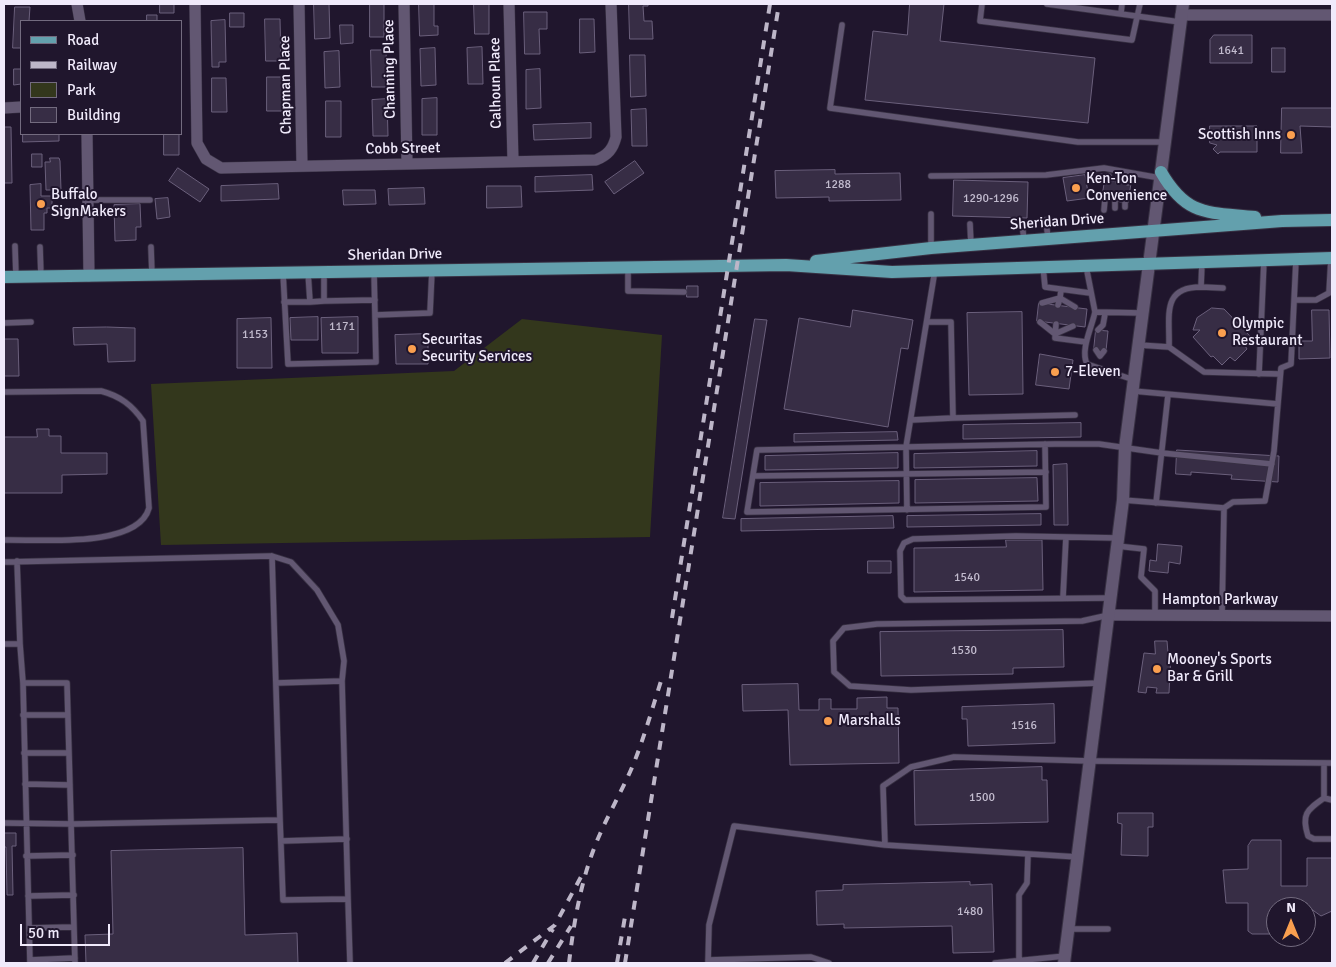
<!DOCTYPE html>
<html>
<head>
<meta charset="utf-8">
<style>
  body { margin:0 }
  #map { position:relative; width:1336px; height:967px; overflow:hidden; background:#20162d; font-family:Signika,sans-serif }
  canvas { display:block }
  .frame { position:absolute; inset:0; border:5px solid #f0eafb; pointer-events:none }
  .legend { position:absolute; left:20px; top:20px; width:162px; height:115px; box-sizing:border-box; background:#20162d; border:1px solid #736b7f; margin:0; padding:6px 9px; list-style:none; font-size:15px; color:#f0eafb }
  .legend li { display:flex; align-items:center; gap:10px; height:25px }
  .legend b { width:25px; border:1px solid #736b7f }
  .north { position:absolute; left:1266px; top:897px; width:50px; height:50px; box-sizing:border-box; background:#20162d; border:1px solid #736b7f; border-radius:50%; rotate:0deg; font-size:14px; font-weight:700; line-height:20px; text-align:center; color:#f0eafb }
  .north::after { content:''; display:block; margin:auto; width:18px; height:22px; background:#fa9f4f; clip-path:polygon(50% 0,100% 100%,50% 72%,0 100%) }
  .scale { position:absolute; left:20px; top:924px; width:90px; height:22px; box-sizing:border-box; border:2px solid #f0eafb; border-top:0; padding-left:6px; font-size:15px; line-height:18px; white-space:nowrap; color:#f0eafb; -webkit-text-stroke:4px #20162d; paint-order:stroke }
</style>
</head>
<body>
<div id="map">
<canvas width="1336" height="967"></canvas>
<div class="frame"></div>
<ul class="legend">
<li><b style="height:6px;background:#63a0ad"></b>Road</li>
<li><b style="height:6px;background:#bdb6c8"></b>Railway</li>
<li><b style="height:14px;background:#33371c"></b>Park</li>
<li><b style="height:14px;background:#372d45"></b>Building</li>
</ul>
<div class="north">N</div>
<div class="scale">50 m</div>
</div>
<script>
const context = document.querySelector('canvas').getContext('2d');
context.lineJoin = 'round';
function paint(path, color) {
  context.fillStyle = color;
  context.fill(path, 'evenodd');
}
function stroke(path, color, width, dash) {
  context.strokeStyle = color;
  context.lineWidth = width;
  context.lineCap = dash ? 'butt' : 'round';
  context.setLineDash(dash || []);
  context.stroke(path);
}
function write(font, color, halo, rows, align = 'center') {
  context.font = font + ' Signika,sans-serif';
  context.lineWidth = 4;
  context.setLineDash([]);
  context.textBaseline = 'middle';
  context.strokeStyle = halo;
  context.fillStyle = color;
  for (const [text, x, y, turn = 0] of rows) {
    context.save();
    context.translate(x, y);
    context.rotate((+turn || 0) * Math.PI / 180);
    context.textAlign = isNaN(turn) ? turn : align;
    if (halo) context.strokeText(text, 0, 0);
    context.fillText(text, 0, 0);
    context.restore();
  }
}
paint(new Path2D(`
  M522,319L662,335L650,537L161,545L151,384L454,371Z`), '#33371c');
const building = new Path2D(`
  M160,4H174V13H160Z
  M314,4H329L330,38L315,39Z
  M370,4H384V37H370Z
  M419,4H434V26H438V35L420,36Z
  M474,4H489V34H475Z
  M629,4H648V6H643L644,21H652L653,39H630Z
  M910,4H944L940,41L1095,58L1088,123L865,100L873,31L907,35Z
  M15,7H30L29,21H21V48H13Z
  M524,12H547V29H539L540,54H525Z
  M230,13H244V27H230Z
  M147,15H157V21H147Z
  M265,19H280L281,61H266Z
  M580,19H594L595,52L580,53Z
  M225,20L226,62H219V67H212L211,21Z
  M340,25H353V43L341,44Z
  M1214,35H1252V63H1210V40Z
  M482,47L483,84H468L467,48Z
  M435,48L436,85L421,86L420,49Z
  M1272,48H1285V72H1272Z
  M371,50H386L387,87H372Z
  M339,51L340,87L325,88L324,52Z
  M630,55H645L646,96L631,97Z
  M14,69H21V84L14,85Z
  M540,69L541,108L526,109V70Z
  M267,77H282L283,111H267Z
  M212,78H226L227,112H212Z
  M437,98V135H422V99Z
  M387,99L388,136H373L372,100Z
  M326,101H341V137H326Z
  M1282,108H1332V127L1300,126L1302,153H1281Z
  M646,109L647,146H632L631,110Z
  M591,123V138L534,140L533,125Z
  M1210,126H1257V152H1220L1218,154L1213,149L1217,145L1210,143Z
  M4,127H11L12,183H4Z
  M23,134H59V141L23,142Z
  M164,134H179V155H164Z
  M32,154H42V167H32Z
  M50,158H59L60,161L61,190H46L45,162H50Z
  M635,161L644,173L614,194L605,182Z
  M178,168L209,189L200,202L169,181Z
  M835,170V174L900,173L901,200L829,201V197L776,198L775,171Z
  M592,175L593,190L535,192V177Z
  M1085,175L1089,198L1067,201L1063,178Z
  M954,180L1028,182L1027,218L953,216Z
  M1105,180L1131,183L1128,203L1102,199Z
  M41,184V196H52V208H47V213H44V230H31L30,185Z
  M278,184L279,199L221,201V186Z
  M487,186H521L522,207L487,208Z
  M424,188L425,204L389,205L388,189Z
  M343,190H375L376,204L344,205Z
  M168,198L170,217L157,219L155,199Z
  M140,204L141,227H136V240L115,241L114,205Z
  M687,286H698V297H687Z
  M1039,303L1087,309L1085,327L1037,321Z
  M1212,308L1224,309L1251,337L1244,344L1247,349L1235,361L1230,357L1222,365L1213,356L1211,357L1193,337L1200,330H1193L1197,318Z
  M853,310L913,320L908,349L901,348L888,427L784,409L799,318L850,327Z
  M1312,310H1329L1330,358L1299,359V341H1312Z
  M1022,312L1023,394L969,395L967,313Z
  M318,317V340H291L290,318Z
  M358,317V353H322L321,318Z
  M271,318L272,368H237V319Z
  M755,319L767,320L735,519L723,518Z
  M107,327L135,328V361L108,362L107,344L74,345L73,328Z
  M1096,330L1108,331L1106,351L1094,350Z
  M428,334V364H396L395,335Z
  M4,339H18L19,376H4Z
  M1040,354L1073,360L1069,389L1036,385Z
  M1081,423V437L963,439V425Z
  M37,429H49V436H61V453H107V474L62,475V493H4V437H37Z
  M897,432L898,440L794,442V434Z
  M1177,450L1279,456L1278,482L1231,479L1232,475L1191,472V475L1176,474Z
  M1037,451V466L914,468V454Z
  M898,453V468L765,470V456Z
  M1067,464L1068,525H1054L1053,465Z
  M1037,478L1038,501L915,503V480Z
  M899,481V503L760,506V483Z
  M1041,514V525L907,527V516Z
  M893,516L894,528L741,531V519Z
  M1006,540H1042L1043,590L914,592V548L1006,547Z
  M1158,544L1182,546L1180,564L1169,562L1168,573L1149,571L1150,560L1156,561Z
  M868,561H891V573H868Z
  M1063,630L1064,667L1013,668V674L881,676L880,632Z
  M1155,641H1167L1168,653L1171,654L1169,693H1156L1157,688L1147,687L1146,693L1138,692L1144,653L1155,654Z
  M798,684L799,710H819V699H831V709H857V698L887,697V708H898L899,763L790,765L788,710L743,711L742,685Z
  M1054,704L1055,743L968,746L967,719H962V707Z
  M1042,767V780H1047L1048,822L915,825L914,771Z
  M1118,813H1153V827H1148V856L1121,855L1122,824L1118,823Z
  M4,833H16V846H12L13,895H7L6,847H4Z
  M1252,840H1281V886H1307V858H1332V911L1321,916L1307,906V903H1281V907H1276V934H1252L1248,931V903H1226L1223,870L1248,869V846Z
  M243,848L245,935L297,933L298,963H86L85,935L113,934L111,851Z
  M970,882V885L992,884L994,952L953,953L952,926L844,928V924L817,925L816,891L843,890V885Z`);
paint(building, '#372d45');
stroke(building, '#6b607c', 1);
const service = new Path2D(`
  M982,4L980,21L1132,40L1140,4
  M1047,4L1180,22
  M1121,13L1122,4
  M842,25L830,108L1078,142H1165
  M931,176L1046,175L1104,168L1160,178
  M1094,177L1109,176
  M1118,182L1119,171
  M1128,183L1129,173
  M87,200H150
  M1125,207V202
  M1115,208V201
  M1104,210L1105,199
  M1046,220L1048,239
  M1022,222L1024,241
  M970,224L971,245
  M15,246L16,276
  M40,247L41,277
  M151,247L152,275
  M931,248V214
  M1043,266L1045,287L1090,293
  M1086,266L1095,312
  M628,267V291L684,292
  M283,273L288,364L376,362L374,271
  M1201,287L1223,288
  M1295,300H1316L1329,293L1331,258
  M324,301L375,300
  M284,302H310L308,272
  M310,302L324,301V272
  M1042,303L1060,298L1061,290
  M1058,305L1060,298L1075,307
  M375,315L430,313L432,270
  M1040,322L1055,334L1073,326
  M4,323L31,322
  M1056,324L1055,338L1086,342
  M1098,330L1103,325L1105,314
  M1139,345L1169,347L1204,372L1280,374
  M1169,347C1170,316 1161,287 1201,287L1202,262
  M1096,350L1100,356L1104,351
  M1259,374L1264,260
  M1134,380L1087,364C1080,350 1092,327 1095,312L1142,313
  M1133,391L1278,404
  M4,392L101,391C120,396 132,405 143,421L149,508C138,549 39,539 4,540
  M953,418L1075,415
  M911,420L953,418L951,322H928
  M1045,444L1046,507L747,512L757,450L1055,444H1099L1162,453L1272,464
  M753,476L1046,472
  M1123,500L1224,508L1233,502L1265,501L1274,451L1281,368L1291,364L1296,260
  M1156,503L1168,395
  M907,510L906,447L935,270
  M1117,546L1144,549L1141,577L1155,591V615
  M272,556L291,562L317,590L338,625L344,661L342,681
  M4,562L272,556L280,820L283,900L348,899L342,681L276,683
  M1063,597L1066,537
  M1111,598L905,600L901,596L900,551L904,543L913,539L1016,536L1118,538
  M1222,615L1224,508
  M4,644H20L17,561
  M20,644L23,683
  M1100,683L911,690L850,686L834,672L833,641L844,628L877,624L1082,621L1109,615
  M23,715H68
  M24,753H69
  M1324,763V798
  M25,784L70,785
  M1332,800L1324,798C1307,810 1301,814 1308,836L1314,839H1332
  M4,823L74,824L280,820
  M281,841L347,839
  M885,845L883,786L911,767L954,757L1090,761L1332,763
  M26,856L73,855
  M28,896L74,895
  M348,899L350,963
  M29,928L74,927
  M1069,929H1108
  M30,960L75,958
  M708,960L811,957L829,963
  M1019,961V895L1027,883L1028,854
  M30,963L23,683H67L75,963
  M708,963L709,925L734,826L885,845L1078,857
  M995,963L1065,956`);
const minor = new Path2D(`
  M77,4L80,21
  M195,4L197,143L206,159L221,168L596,160C608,155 613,149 616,137L611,4
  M299,4L302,166
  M404,4L407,164
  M509,4L513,161
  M1181,15H1332
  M4,108L21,107
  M87,134L89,276
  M1109,615L1332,616`);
const secondary = new Path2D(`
  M1064,963L1123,500L1125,448L1183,4`);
const primary = new Path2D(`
  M1161,172C1187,217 1208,212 1255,217
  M816,261L931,248L1282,221L1332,220
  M4,277L786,265L892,272L1332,258`);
stroke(service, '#383143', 7);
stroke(minor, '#383143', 12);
stroke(secondary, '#383143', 14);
stroke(primary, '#383143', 14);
stroke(service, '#625772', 5.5);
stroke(minor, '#625772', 11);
stroke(secondary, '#625772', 12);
stroke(primary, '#63a0ad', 12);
stroke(new Path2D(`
  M672,618L770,4
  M505,963L555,925L582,875
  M533,963L553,929
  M548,963L571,926
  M569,963C574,920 582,874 600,834C610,811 623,789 633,765C645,736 653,705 663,675
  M617,963L626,911
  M625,963L779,4`), '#bdb6c8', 4, [9, 9]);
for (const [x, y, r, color] of [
  [1291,135,5,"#fa9f4f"],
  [1076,188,5,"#fa9f4f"],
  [41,204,5,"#fa9f4f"],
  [1222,333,5,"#fa9f4f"],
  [412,349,5,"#fa9f4f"],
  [1055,372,5,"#fa9f4f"],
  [1157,669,5,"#fa9f4f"],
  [828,721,5,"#fa9f4f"]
]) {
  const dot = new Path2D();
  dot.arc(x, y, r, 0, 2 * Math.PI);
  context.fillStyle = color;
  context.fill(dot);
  stroke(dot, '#20162d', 2);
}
write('12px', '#c2bbce', null, [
  ["1641",1231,51],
  ["1288",838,185],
  ["1290-1296",991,199],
  ["1171",342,327],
  ["1153",255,335],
  ["1540",967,578],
  ["1530",964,651],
  ["1516",1024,726],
  ["1500",982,798],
  ["1480",970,912]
]);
write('15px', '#f0eafb', '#20162d', [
  ["Channing Place",390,69,-91],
  ["Calhoun Place",496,83,-91],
  ["Chapman Place",286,85,-91],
  ["Cobb Street",403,149,-1],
  ["Sheridan Drive",1057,222,-4],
  ["Sheridan Drive",395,255,-1],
  ["Hampton Parkway",1220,600]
]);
write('15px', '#f0eafb', '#20162d', [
  ["Scottish Inns",1281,135,"right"],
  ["Ken-Ton",1086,179],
  ["Convenience",1086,196],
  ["Buffalo",51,195],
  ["SignMakers",51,212],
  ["Olympic",1232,324],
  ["Restaurant",1232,341],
  ["Securitas",422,340],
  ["Security Services",422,357],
  ["7-Eleven",1065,372],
  ["Mooney's Sports",1167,660],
  ["Bar & Grill",1167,677],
  ["Marshalls",838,721]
], 'left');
</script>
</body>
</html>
